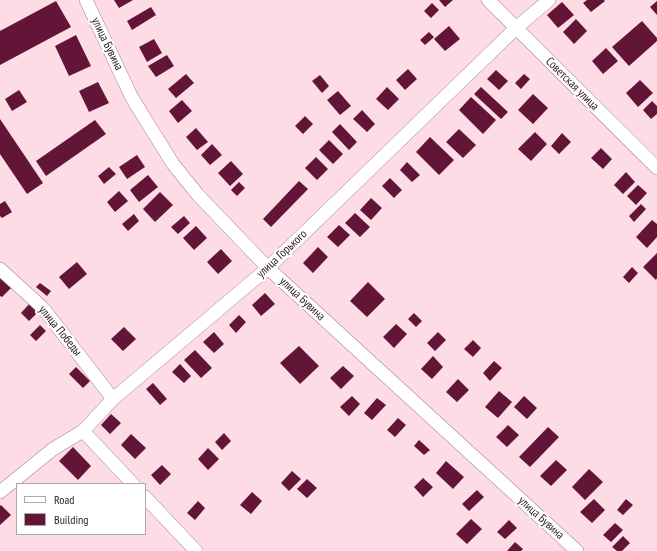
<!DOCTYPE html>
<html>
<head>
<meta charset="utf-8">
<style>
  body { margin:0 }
  #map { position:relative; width:657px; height:551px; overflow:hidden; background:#fedce5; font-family:"PT Sans Narrow",sans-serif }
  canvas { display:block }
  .legend { position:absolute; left:16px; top:483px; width:130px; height:52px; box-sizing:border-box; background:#fff; border:1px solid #aca7a8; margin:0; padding:5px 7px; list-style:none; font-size:12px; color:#2f2326 }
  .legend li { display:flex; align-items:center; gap:8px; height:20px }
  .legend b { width:20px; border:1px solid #aca7a8 }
</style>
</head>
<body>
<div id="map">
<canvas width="657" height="551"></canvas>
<ul class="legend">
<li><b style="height:5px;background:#fff"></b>Road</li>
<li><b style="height:11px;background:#621536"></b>Building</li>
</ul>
</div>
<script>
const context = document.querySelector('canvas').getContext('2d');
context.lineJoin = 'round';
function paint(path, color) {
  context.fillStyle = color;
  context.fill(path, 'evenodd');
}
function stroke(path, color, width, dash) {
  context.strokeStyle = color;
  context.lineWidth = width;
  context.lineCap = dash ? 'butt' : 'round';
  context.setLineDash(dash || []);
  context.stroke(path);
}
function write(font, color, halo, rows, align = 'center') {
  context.font = font + ' "PT Sans Narrow",sans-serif';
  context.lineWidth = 4;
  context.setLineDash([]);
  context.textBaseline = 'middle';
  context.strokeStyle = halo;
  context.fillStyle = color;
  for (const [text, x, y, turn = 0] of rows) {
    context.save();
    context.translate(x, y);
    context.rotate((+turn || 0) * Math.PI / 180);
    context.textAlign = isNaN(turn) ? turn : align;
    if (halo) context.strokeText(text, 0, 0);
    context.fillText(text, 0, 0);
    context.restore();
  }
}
paint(new Path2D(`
  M114,0H133L119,8Z
  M439,0H453L445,7Z
  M587,0H604L605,1L591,12L583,3Z
  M56,1L71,27L0,65V31Z
  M657,1V15L650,7Z
  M562,2L574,15L558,28L547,15Z
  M432,3L439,10L431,18L424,11Z
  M151,7L156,15L132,30L127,21Z
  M576,19L587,31L574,44L563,32Z
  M642,21L657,38V41L629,66L612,47Z
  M449,26L460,39L445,51L434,39Z
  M429,32L434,37L425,45L420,40Z
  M76,35L91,66L69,76L55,46Z
  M154,39L162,53L147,62L139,47Z
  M606,48L618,61L603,74L592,61Z
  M167,55L174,66L156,77L148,66Z
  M408,69L417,79L405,90L396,80Z
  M496,70L508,81L499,90L487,79Z
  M186,74L194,83L176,98L168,89Z
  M524,74L530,79L521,89L515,83Z
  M320,75L329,86L322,93L312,81Z
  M640,80L653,93L638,107L626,93Z
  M98,82L109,103L89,112L79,91Z
  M387,87L399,99L388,110L376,99Z
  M481,87L508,112L501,119L474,94Z
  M19,90L27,102L12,111L5,99Z
  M338,91L351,106L340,115L327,100Z
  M533,94L548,108L533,124L518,110Z
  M471,97L496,120L483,134L459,110Z
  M182,100L192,111L178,123L169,111Z
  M652,101L657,106V114L651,119L643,110Z
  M362,110L375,124L367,132L353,119Z
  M305,116L313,124L303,134L295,126Z
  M0,119L43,183L27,194L0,154Z
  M95,120L106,134L46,176L36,161Z
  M340,124L357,142L349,150L332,132Z
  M196,128L208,142L197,150L186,137Z
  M459,129L476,145L463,158L446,142Z
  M535,132L547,144L531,161L518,149Z
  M562,133L571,142L559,154L551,146Z
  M430,137L454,160L439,175L416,152Z
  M329,140L343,154L333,164L319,150Z
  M212,144L222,155L210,165L201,155Z
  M601,148L612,159L603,169L591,158Z
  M137,155L145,167L127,179L119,167Z
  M316,157L328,169L317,180L305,168Z
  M231,161L243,174L230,186L218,173Z
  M407,162L420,175L412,182L400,170Z
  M109,167L116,174L104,184L98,176Z
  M626,172L635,182L623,194L614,185Z
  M148,175L158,187L139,202L130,190Z
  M390,178L402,190L394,198L382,186Z
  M299,181L308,189L271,227L263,219Z
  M239,182L245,188L237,196L231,190Z
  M638,185L647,193L636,205L627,196Z
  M119,191L128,201L115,212L107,202Z
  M160,192L173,205L155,222L143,209Z
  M371,198L382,208L371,220L360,210Z
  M5,201L12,212L2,218L0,216V204Z
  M641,204L646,209L634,222L629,216Z
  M355,213L370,227L360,237L345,223Z
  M134,214L139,221L128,231L122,224Z
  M184,216L190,223L178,234L171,227Z
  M652,220L657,224V237L647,248L636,237Z
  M339,225L350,235L338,247L327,237Z
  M196,226L207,238L194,250L183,238Z
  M318,247L328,257L313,273L303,263Z
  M221,249L232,261L218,274L207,262Z
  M657,253V278L656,280L643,267Z
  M77,262L87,274L69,289L59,277Z
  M632,267L638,273L629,283L623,277Z
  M0,276L12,287L2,297L0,296Z
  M368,282L385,299L367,317L350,301Z
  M40,283L51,291L47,296L36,287Z
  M265,293L275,304L261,316L252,305Z
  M30,303L39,311L29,321L21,313Z
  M414,313L422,321L416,327L408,319Z
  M239,315L246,322L236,333L229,325Z
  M396,324L407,334L394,348L383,337Z
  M40,325L46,331L36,341L30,335Z
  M124,327L136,339L123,351L111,339Z
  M214,332L224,344L214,353L203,342Z
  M438,332L446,340L435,351L427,343Z
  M473,340L481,348L473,357L464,349Z
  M299,346L319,366L300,384L280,363Z
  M195,350L212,368L201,378L184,360Z
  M433,356L443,367L432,379L421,369Z
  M494,361L502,368L490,381L483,373Z
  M180,364L191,376L184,383L172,372Z
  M343,366L354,376L341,389L330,378Z
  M76,367L90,381L83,388L69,374Z
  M458,379L469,390L457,402L446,392Z
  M153,383L167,399L160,405L146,389Z
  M499,391L512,402L498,418L485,407Z
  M352,396L360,404L349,416L340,407Z
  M524,396L537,408L527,419L514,407Z
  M377,398L386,405L372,420L364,413Z
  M111,414L121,423L110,434L101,425Z
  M398,418L406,425L395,437L387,430Z
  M508,425L519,435L507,447L496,437Z
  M548,427L559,437L530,467L519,457Z
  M224,433L231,441L222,450L215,442Z
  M131,434L146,448L135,459L121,445Z
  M419,440L430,450L424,455L414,446Z
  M73,447L91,466L78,480L59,461Z
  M208,448L219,459L208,470L198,459Z
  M556,460L567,470L551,486L540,476Z
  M446,461L464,477L453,489L436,473Z
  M162,465L171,474L160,485L151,475Z
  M589,469L603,482L585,500L572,487Z
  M292,471L301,479L289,491L281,483Z
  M423,478L433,487L423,497L414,487Z
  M307,479L317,488L307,498L297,489Z
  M477,490L484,497L469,511L462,504Z
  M252,492L262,501L251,514L240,505Z
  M594,499L605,510L592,523L580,512Z
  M626,499L633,505L623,515L617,510Z
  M198,501L205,508L195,520L187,513Z
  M1,505L11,515L0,525V506Z
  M471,519L482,529L467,544L456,534Z
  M509,520L517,528L505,539L497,532Z
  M615,523L623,530L611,542L603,535Z
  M623,536L630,543L622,551H617L612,547Z
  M515,542L523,549L521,551H507Z`), '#621536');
const minor = new Path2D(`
  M86,0L132,98L173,164L198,195L268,268L577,551
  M488,0L657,168
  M0,269L43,308L113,399
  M83,431L133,484
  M0,492L53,449L83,431L113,399L268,268L516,28L549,0
  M145,497L196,551`);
stroke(minor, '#a4858d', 14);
stroke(minor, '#fff', 13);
write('12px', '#2f2326', '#fff', [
  ["улица Бувина",107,44,64],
  ["Советская улица",572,84,45],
  ["улица Горького",282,254,-43],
  ["улица Бувина",302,299,43],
  ["улица Победы",60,331,51],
  ["улица Бувина",541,518,42]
]);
</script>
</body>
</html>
